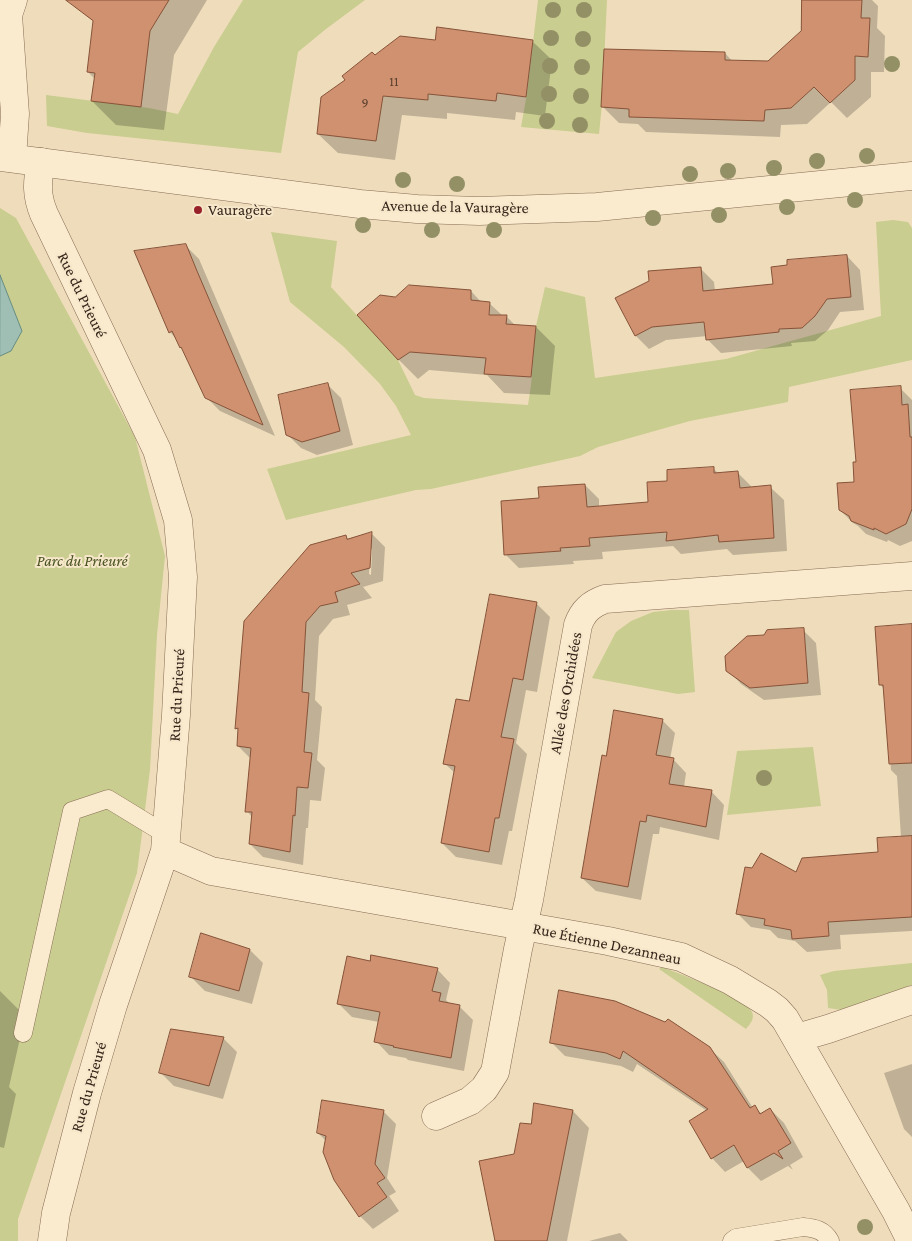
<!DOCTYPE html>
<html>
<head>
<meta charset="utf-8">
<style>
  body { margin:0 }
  canvas { display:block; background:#efdcbb }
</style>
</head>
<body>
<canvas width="912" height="1241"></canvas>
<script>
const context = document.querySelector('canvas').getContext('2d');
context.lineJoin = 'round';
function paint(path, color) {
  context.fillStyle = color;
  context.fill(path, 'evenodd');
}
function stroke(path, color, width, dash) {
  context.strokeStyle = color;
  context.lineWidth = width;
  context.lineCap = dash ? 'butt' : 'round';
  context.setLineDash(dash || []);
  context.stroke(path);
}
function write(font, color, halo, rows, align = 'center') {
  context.font = font + ' "Crimson Pro",serif';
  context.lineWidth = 4;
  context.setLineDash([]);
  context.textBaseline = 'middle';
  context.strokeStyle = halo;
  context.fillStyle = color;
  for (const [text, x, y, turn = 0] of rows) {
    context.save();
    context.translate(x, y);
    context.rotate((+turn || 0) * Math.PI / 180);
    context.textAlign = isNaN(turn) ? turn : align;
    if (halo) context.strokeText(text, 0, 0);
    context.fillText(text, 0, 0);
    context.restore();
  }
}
paint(new Path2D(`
  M243,0H365L326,29L298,52L281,153L87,133L47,126L46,95L149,108L178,114L214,47Z
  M538,0H607L602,104L599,134L521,127L527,93Z
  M0,208L16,218L135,437L165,556L157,635L150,770L137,873L18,1219V1241H0Z
  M893,220L908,222L912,228V360L789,387L788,402L690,421L598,447L580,456L431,489L416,490L286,520L267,469L411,435L396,406L380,384L344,347L290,302L271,232L337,241L331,287L398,360L415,395L424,398L528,405L531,385L536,326L545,287L585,297L595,378L726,359L881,316L876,222Z
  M672,610H689L695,692L678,694L592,678L616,632L631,621L653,612Z
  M813,747L821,806L727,815L737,751Z
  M912,963V985L842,1010L828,1008L827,990L820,975L834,971Z
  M662,967C678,973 747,999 752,1012C755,1019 750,1024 746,1029L659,969Z`), '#c9cd8f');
const water = new Path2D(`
  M0,275L22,331L11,351L0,356Z`);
paint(water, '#9fbfb4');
stroke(water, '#678d81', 1);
paint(new Path2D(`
  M88,0H207L174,55L164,130L116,125L92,101L95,79L88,72L95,21Z
  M804,0H872L878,6L877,28L885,36L884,72H871V97L847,118L831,102L807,124L781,125L780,137L646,132L638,124L619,123L603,107L725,53L733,62H769L802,32Z
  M532,41L552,60L545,116L516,112L515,120L447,113V119L402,115L395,160L338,153L318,134L375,57L436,42Z
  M185,245L199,259L275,436L220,411L206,397L184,351L181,347L177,340L170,332Z
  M847,256L860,270L864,310L840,312L828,330L815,341L791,343L792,346L721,353L707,339V336L666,340L649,349L636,336L616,299L701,269L714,282L715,291L775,285Z
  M471,291L482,303H489L503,316H506L516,326L536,327L555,346L550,395L504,393L487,375L429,370L418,379L399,360L359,315L395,298Z
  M327,384L341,398L353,445L317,455L301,448L287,434Z
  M900,388L912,400V541L900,546L888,540L887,542L866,534L858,526L853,523L840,510L855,483L858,463Z
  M713,468L719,474L737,472L751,486V488L770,487L784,500L787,551L733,555L727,549L681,554L673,546L602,552L603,559L573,561L574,564L519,568L505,554L540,499L585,485L599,499V507L650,503L669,482Z
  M372,534L385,547L383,581L363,587L372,598L347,605L350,615L333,619L319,636L315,700L322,707L317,760L325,768L321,801L310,800L308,828H306L303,865L263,857L250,844L252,817L247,811L251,759L238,746L239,731L237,728L346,537L350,540ZM370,549H372L371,575L369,574Z
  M537,604L550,617L537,692L526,690L516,743L527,754L512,831H509L502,865L456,857L442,843L455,773L444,763L470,703Z
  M912,626V931L840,935L841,949L807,952L795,941L778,938L770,930L751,927L738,914L797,874L880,854L901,837L897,776L891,770L884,689L880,684Z
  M803,630L816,643L821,695L764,700L741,684L728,670Z
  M662,720L675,733L670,759H673L686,773L684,787L711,791L724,805L719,840L660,827L659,834H653L641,900L596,891L582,878L607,757Z
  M250,950L263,963L252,1004L205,991L191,977Z
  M371,963L437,969L450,983L446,1000L451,1005L460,1007L473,1020L464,1071L408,1060L406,1058L389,1055L376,1041L379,1022L352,1017L338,1003Z
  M0,991L25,1016L9,1087L16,1094L4,1148L0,1147Z
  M223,1038L237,1052L223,1099L174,1086L161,1073Z
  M551,1042L709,1048L724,1062L753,1108L754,1107L762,1114L770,1109L784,1123L803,1157L790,1165L793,1170L788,1166L761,1181L748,1168L744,1161L725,1172L712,1158L707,1111L637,1064L633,1072L621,1066L565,1056Z
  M912,1064V1137L904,1129L884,1073Z
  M383,1111L396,1124L387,1178L396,1192L389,1196L399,1211L373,1229L360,1216L341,1189L326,1141L318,1133Z
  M573,1111L589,1128L567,1241H496L515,1155L532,1125Z
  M620,1233L628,1241H589Z`), '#0003');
const building = new Path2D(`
  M66,0H169L150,31L141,107L91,101L95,73L87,72L93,21Z
  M802,0H862L861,18H870L868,57L855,56V80L830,103L814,87L791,108L765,110L764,121L629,117V109L601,107L604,49L725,52V60L768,61L801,31Z
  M437,27L533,40L526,97L497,93L496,101L428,94V100L383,96L376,141L317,134L321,97L345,80L342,76L372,52L375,55L400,36L435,40Z
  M186,244L197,271L263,425L205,398L181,347L180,348L172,331L169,333L134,251Z
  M847,255L851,297L827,299L815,316L802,328L779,329V332L706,340L704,322L652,327L635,336L615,298L649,281L648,271L701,267L703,291L773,284L771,267L787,265V260Z
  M409,285L471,290V300L490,302L489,315H507L506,324L536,326L531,377L484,374L486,358L410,352L398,360L357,315L380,295L395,297Z
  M328,383L340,431L302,442L286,435L278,395Z
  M901,386L902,405L908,404L910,437H912V509L906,524L886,534L874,528V530L851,521L849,516L839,510L837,483L854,482L853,462H856L850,390Z
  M714,467V473L738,471L740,488L771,485L774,538L719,542L718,535L666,541L667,532L589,538L590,546L560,548L561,551L504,555L501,501L539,498L538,487L585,484L587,507L648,502L647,482L667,481V470Z
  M372,532L370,568L351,573L360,584L335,592L338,602L320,606L306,622L302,692L309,693L304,752L312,753L308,788L297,787L295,816L293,815L290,852L249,844L252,812H245L251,748L237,746L238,728L235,729L244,621L310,545L346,535L347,539Z
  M490,594L537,602L523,680L513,678L501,737L514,739L499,818H495L489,852L441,843L455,766L443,764L456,699L469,701Z
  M912,624V763L889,764L883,685H879L875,627Z
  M804,628L808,683L750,688L726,671L725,656L747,636L764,635L767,630Z
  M614,710L663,719L656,755L674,758L669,784L712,790L706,827L647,815L646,822L640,821L628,887L581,878L602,755L606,756Z
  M912,836V917L828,922L829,936L792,939L791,930L764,925L765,919L736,914L745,867L752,868L761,853L796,872L802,858L878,852L877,838Z
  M201,933L250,949L239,991L189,977Z
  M371,955L438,968L432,991L441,993L439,1001L460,1005L451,1058L393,1047L394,1046L374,1042L380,1012L337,1004L347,956L370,961Z
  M559,990L615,1001L665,1022L668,1019L710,1047L750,1108L755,1105L760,1114L770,1108L791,1143L778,1151L783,1159L774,1153L747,1168L734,1145L711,1159L689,1121L708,1109L623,1051L620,1059L606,1053L550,1043Z
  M171,1029L224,1037L209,1086L159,1073Z
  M322,1100L384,1110L375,1164L385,1178L377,1183L387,1197L359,1217L334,1180L323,1152L326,1136L317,1133Z
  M534,1103L573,1110L547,1241H495L479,1161L514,1154L520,1123L531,1124Z`);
paint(building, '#cf916f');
stroke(building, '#865339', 1);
const service = new Path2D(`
  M23,1033L72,811L108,799L167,835
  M732,1241L736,1238L803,1227C815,1228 824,1230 830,1241`);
const minor = new Path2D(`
  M12,158L15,114L8,15L13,0
  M41,162C37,182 36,195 44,214L157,450L178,520L183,577L176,715L165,851L113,1005L87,1093L56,1213L52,1241
  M165,851L211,871L608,941L681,957L730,980L768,1003L777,1010L785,1019L896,1211L911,1241
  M797,1038L828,1029L912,1000
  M436,1116L470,1101L484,1089L495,1072L518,949L529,900L578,625C583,611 591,604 605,599L912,576`);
const tertiary = new Path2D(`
  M0,157L360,204L417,209L479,211L597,207L912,176`);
stroke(service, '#866c54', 19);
stroke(minor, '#866c54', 29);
stroke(tertiary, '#866c54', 29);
stroke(service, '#faeace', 18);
stroke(minor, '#faeace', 28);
stroke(tertiary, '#faeace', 28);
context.fillStyle = '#939066';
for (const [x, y] of [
  [553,10],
  [584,10],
  [551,38],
  [583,39],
  [892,64],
  [550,66],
  [582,67],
  [549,94],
  [581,96],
  [547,121],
  [580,125],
  [867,156],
  [817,161],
  [774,168],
  [728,171],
  [690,174],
  [403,180],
  [457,184],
  [855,200],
  [787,207],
  [719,215],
  [653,218],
  [363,225],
  [432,230],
  [494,230],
  [764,778],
  [865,1227]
]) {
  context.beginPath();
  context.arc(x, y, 8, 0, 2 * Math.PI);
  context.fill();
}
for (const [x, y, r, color] of [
  [198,210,5,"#97222a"]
]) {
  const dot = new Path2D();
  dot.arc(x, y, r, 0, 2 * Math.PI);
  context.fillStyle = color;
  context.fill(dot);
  stroke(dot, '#f6e7ca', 2);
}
write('14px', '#5c402f', null, [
  ["11",394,82],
  ["9",365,103]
]);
write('16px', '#35251a', '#f6e7ca', [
  ["Avenue de la Vauragère",455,207,1],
  ["Rue du Prieuré",82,295,64],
  ["Allée des Orchidées",566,693,-80],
  ["Rue du Prieuré",177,695,-87],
  ["Rue Étienne Dezanneau",607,944,12],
  ["Rue du Prieuré",89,1087,-74]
]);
write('16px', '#35251a', '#f6e7ca', [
  ["Vauragère",208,210]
], 'left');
write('italic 16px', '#485220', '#f6e7ca', [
  ["Parc du Prieuré",82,561]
]);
</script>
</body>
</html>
